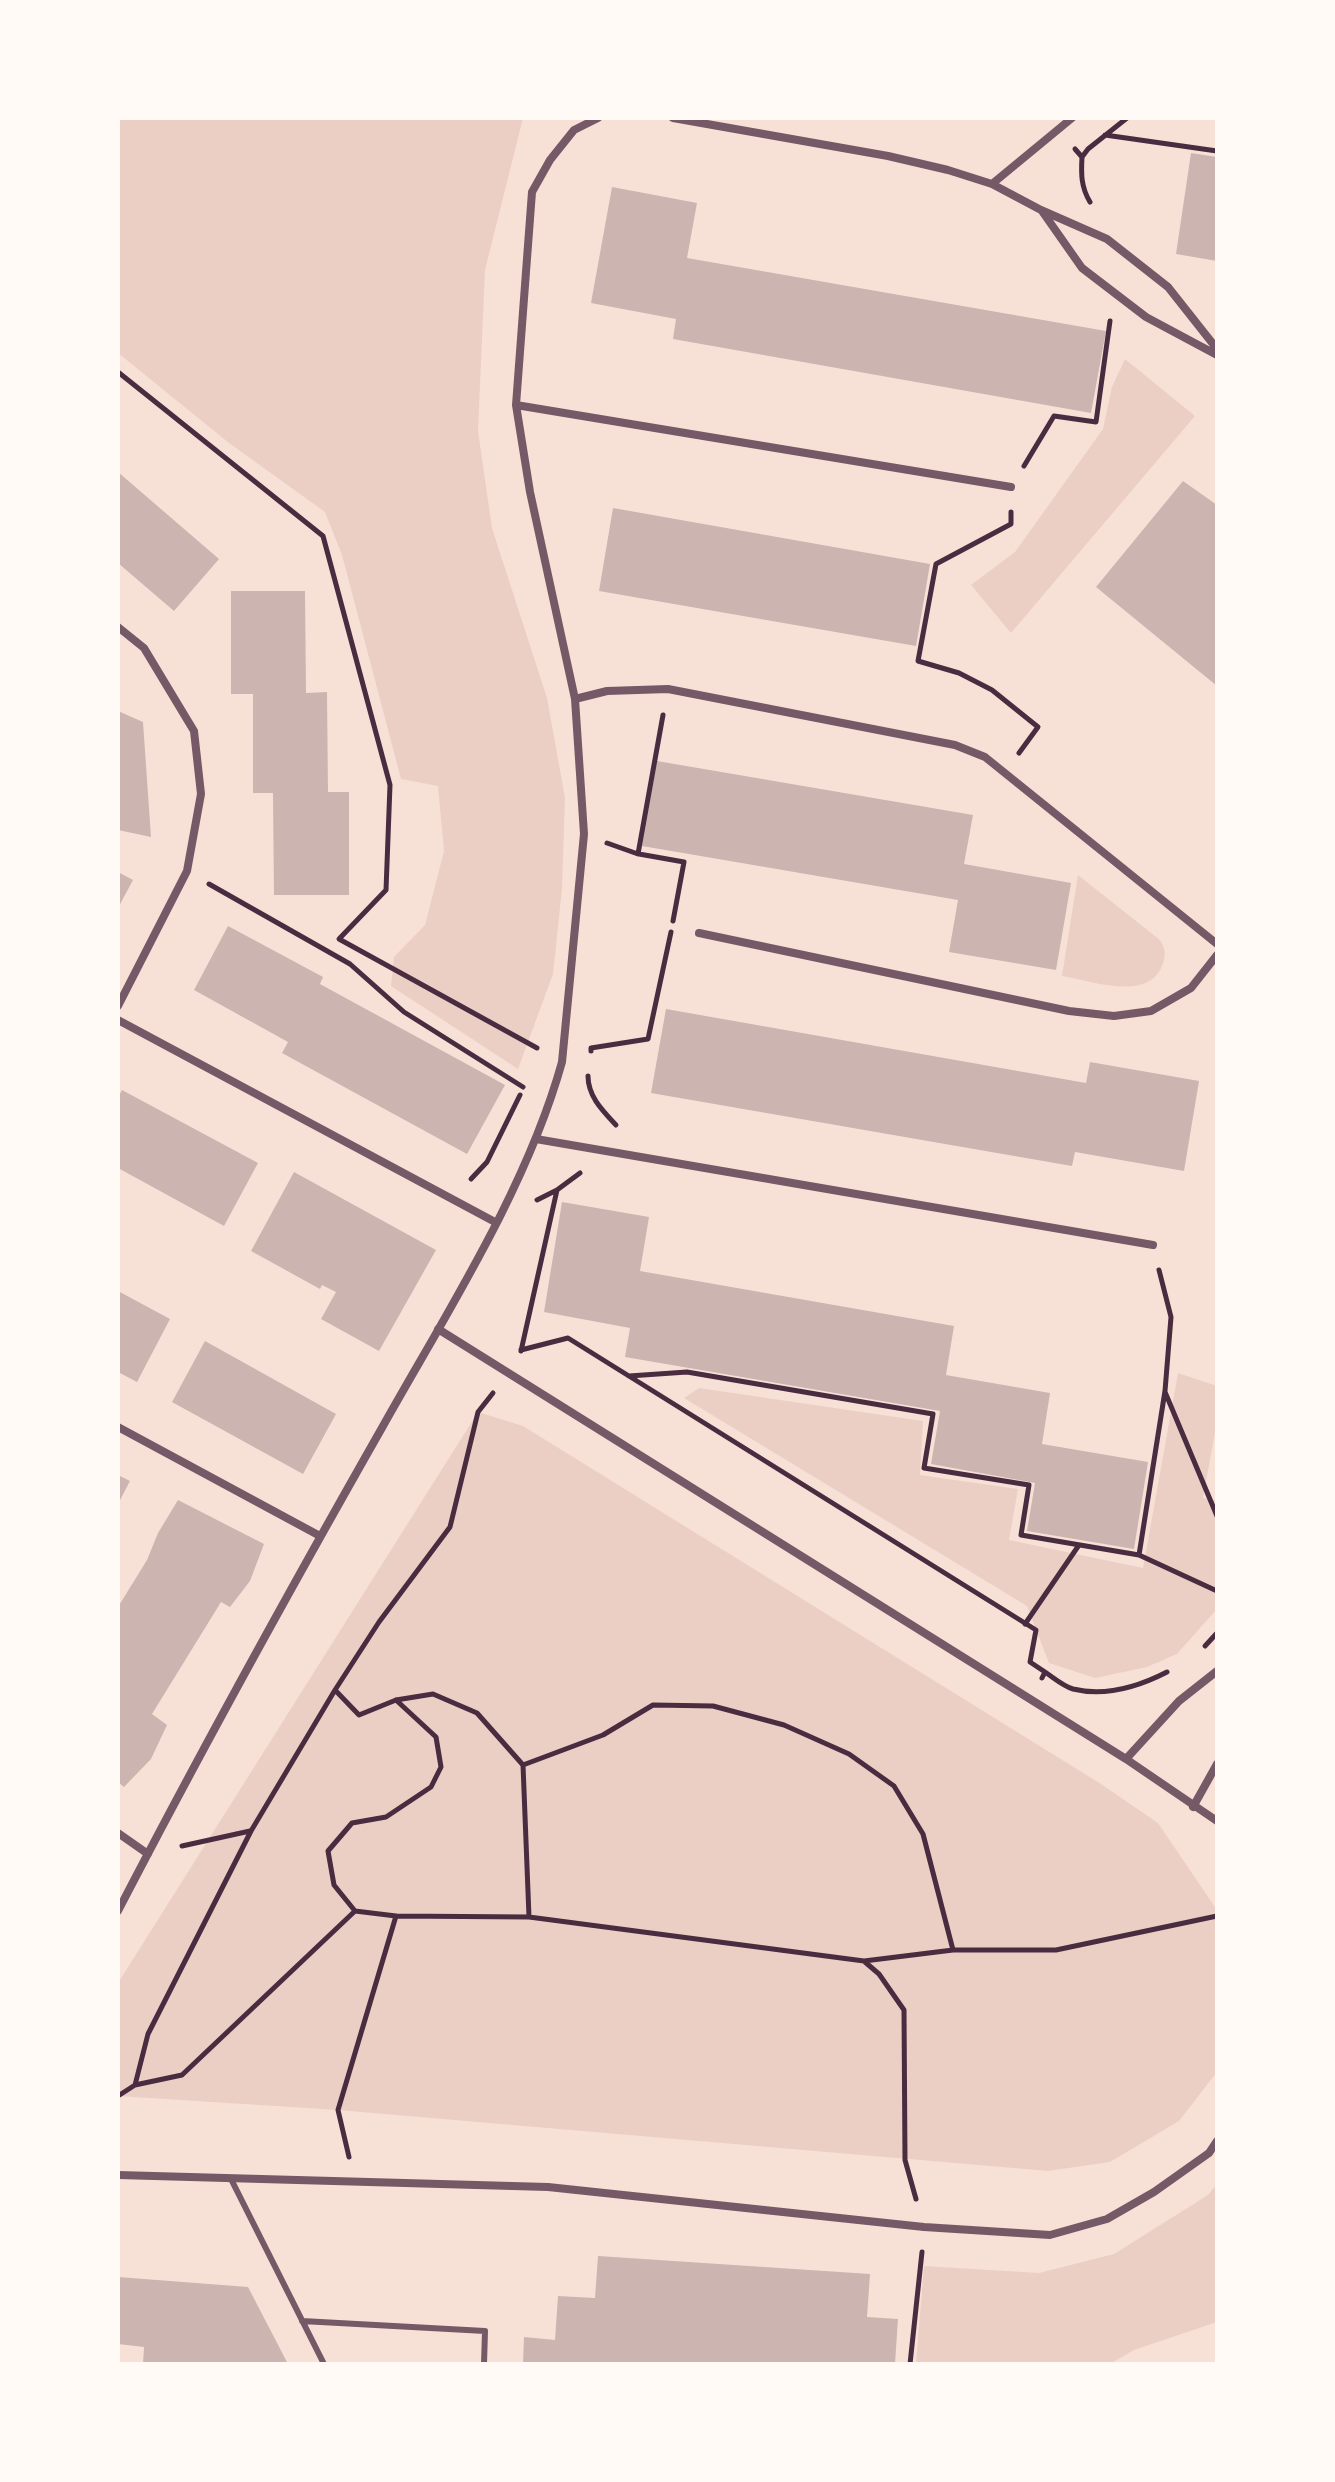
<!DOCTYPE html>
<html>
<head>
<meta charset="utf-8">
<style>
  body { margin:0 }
  #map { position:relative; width:1335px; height:2482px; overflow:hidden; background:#f7e1d7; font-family:"Nunito Sans",sans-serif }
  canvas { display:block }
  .frame { position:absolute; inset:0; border:120px solid #fffaf5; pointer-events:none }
</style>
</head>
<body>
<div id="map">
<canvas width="1335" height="2482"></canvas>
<div class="frame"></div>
</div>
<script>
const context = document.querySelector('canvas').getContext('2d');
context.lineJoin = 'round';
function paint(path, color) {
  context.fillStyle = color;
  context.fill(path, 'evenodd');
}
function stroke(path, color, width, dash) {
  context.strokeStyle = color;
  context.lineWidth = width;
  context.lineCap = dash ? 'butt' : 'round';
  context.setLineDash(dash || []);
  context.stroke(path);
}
paint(new Path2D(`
  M118,118H523L485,270L478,431L492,528L547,698L565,798L562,889L553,974L518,1069L391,986L394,957L425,925L444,851L438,786L401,779L342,555L325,512L229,443L118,353Z
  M1125,359L1195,416L1011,633L971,585L1015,552L1103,429L1112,387Z
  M1078,875L1160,940C1165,948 1166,954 1163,963C1151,1003 1092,981 1062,976Z
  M1178,1373L1217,1386V1421L1203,1498L1217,1501V1609L1177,1654L1147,1667L1095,1678L1049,1663L1027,1606L684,1398L699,1388L923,1421L920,1475L1018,1489L1009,1540L1143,1568Z
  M478,1412L523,1426L1101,1784L1158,1823L1217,1910V2072L1179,2121L1110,2162L1048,2171L338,2110L118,2096V1983Z
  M1217,2184V2322L1134,2350L1110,2364H916L924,2266L1039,2273L1114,2254L1208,2195Z`), '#ebcfc5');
paint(new Path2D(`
  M1191,153L1217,157V261L1176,254Z
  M612,187L697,203L687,258L1106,331L1091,413L673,339L676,319L591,303Z
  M118,472L219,559L174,611L118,563Z
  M1183,481L1217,505V686L1096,587Z
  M613,508L930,564L916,646L599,591Z
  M231,591H305L306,693L327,692L328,792H349V895H274L273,793H253V694H231Z
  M118,711L143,722L151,837L118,830Z
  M657,761L973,815L964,864L1071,883L1056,970L949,952L958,900L642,846Z
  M118,872L133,880L118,908Z
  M228,926L323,977L320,984L505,1085L467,1154L282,1053L288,1042L194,990Z
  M666,1009L1086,1083L1090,1062L1199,1081L1184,1171L1075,1152L1072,1166L651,1093Z
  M122,1090L258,1163L224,1226L118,1168V1097Z
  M294,1172L436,1250L379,1351L321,1319L336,1292L322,1285L320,1289L251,1251Z
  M562,1202L649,1217L640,1271L954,1326L946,1375L1050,1393L1042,1444L1148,1462L1134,1549L1027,1531L1035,1483L931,1464L940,1411L625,1357L630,1328L544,1312Z
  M118,1291L170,1319L137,1382L118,1372Z
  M205,1341L336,1414L303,1474L172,1402Z
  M118,1475L130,1481L118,1504Z
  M178,1500L264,1544L250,1581L230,1607L221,1602L152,1714L167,1725L151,1759L124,1787L118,1782V1607L147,1560L158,1533Z
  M598,2256L870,2274L867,2317L898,2319L895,2364H523L524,2337L555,2340L558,2296L595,2298Z
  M118,2277L248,2287L288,2364H143L144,2347L118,2344Z`), '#ccb4b1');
stroke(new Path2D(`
  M1105,135L1217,151
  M1075,149L1082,157C1081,174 1081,187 1090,202
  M1082,157L1088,149L1127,118
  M118,372L323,536L390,785L386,890L339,939L537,1048
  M1024,466L1054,416L1096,422L1110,321
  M1011,512V524L936,564L918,661L959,673L992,690L1038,727L1019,753
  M607,843L638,854L663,715
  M639,854L684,862L673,921
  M209,884L350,964L404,1012L523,1087
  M591,1051V1048L648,1039L671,932
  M588,1076C588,1096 602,1110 616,1125
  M471,1179L487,1162L520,1095
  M537,1200L557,1190
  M1159,1270L1171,1317L1165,1391L1139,1555L1217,1591
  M521,1350L568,1338L1036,1630L1030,1662L1045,1672L1042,1678
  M521,1351L557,1190L580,1173
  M629,1376L687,1372L933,1414L924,1468L1029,1485L1021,1535L1139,1555
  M1165,1392L1217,1516
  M1025,1624L1079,1545
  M1205,1646L1217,1633
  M1045,1672C1054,1678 1063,1686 1073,1689C1106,1697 1138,1687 1167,1672
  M335,1690L359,1715L396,1700L433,1694L477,1713L523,1765L603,1735L653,1705L713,1706L784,1725L849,1754L894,1786L923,1834L953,1950
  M523,1765L529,1917
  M182,1846L250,1831
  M355,1911L334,1885L328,1851L352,1823L386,1817L431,1787L441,1767L436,1737L396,1700
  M865,1962L879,1974L904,2010L905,2160L916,2199
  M135,2085L182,2075L355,1911L396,1916L529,1917L864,1961L953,1950H1056L1217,1916
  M118,2096L135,2085L148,2034L251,1831L335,1690L379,1622L450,1527L478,1412L493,1393
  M349,2157L338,2110L396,1916
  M910,2364L922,2252`), '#4a2c40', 5);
stroke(new Path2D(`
  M231,2179L324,2364
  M302,2321L485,2331L484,2364`), '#755966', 6);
stroke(new Path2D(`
  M673,118L888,156L948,170L992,184L1041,210L1107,239L1168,287L1217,349
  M992,184L1072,118
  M1042,211L1082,268L1146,317L1217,355
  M516,405L1011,487
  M118,627L144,648L194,731L201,794L187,871L118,1006
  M575,699L607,691L668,689L955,745L985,757L1217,944
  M699,933L1069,1011L1114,1016L1151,1011L1191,988L1217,955
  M118,1020L495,1222
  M536,1139L1153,1245
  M438,1329L1126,1759L1217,1821
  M118,1427L320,1536
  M1126,1759L1179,1701L1217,1671
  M1193,1807L1217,1764
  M118,1833L148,1854
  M118,1911C203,1747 292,1586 383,1426C447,1312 527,1188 562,1062L584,834L575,699L530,492L516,405L532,192L550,160L574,130L598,118
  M118,2175L548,2187L924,2227L1050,2235L1107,2219L1154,2192L1209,2153L1217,2141`), '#755966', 8);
</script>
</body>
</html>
